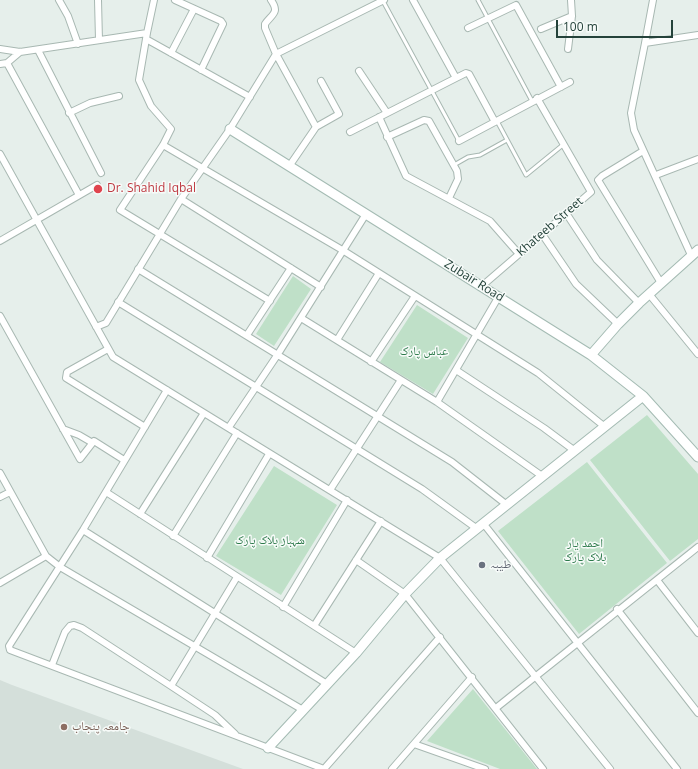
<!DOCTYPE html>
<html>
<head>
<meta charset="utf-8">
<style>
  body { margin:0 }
  #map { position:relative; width:698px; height:769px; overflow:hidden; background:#e6efeb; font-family:"Open Sans",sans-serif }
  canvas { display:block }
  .scale { position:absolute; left:556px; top:20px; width:117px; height:18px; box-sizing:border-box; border:2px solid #24423a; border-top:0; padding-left:5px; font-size:12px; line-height:14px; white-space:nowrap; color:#24423a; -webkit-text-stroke:3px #f7fbf9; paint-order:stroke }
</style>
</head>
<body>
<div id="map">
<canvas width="698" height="769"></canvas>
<div class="scale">100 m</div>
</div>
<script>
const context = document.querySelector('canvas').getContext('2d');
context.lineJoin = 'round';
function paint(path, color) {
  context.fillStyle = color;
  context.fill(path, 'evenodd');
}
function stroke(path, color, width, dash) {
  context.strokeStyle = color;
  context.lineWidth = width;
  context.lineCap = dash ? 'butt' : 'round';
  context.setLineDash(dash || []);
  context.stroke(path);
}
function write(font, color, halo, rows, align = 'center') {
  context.font = font + ' "Open Sans","Noto Naskh Arabic",sans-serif';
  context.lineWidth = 3;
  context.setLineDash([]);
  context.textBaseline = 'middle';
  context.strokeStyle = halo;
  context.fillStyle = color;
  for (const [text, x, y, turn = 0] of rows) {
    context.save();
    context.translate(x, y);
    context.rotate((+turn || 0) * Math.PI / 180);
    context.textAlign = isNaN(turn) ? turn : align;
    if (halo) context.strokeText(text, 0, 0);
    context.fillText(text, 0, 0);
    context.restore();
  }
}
paint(new Path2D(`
  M0,680L12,685L243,769H0Z`), '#d4dfda');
paint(new Path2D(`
  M293,276L311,289L274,346L256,334Z
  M417,305L468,338L433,394L380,362Z
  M647,415L698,474V539L670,561L590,460Z
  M587,462L667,563L579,634L498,531Z
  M274,466L337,505L281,595L216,556Z
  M473,689L537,769H500L427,741Z`), '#bfe0c8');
const lane = new Path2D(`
  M478,0L532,101
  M383,1L459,141
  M497,121L526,175L564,144
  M454,165L468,157L480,155L507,140`);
const street = new Path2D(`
  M59,0L68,16L78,44
  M98,0L99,40
  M175,0L221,21L223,24L201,70
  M271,0C280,13 272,14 265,24V28L276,54L316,127
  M413,0L456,78L466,73L469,74L495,122
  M468,28L516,5L561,87
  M541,29L572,16
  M147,33L139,80L151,106L171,129L163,145L120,210L270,301
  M146,39L250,97
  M645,43L653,0
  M0,49L20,52L147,33L154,0
  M568,49L572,16L571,0
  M38,50L101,173
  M171,53L194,9
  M7,63L79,195
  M0,64L7,63L20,52
  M359,71L387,113
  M69,113L90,103L119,96
  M379,117L406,176L490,221L519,254
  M350,132L456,78
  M387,137L424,120L429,121L457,171L458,179L449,198
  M459,141L570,82
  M163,145L344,251L538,373L605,427
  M643,151L602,176L598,180L661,283
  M0,154L113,357L440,558L610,769
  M290,165L316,127L339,114L321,81
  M656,175L698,159
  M181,199L321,287
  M566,213L597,260L639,303
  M542,234L576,284L618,324
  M0,241L97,185
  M691,255L634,130L631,113L645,43L698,35
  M138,269L452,462L507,505
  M482,286L591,192L537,98
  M649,294L698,354
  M118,302L422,489L476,528
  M0,316L80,459L94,441L124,460
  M301,318L437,402L542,476
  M96,327L106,323L181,199L230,129L276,54L384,0
  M247,335L291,268
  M337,340L379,273
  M108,349L67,372L66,378L145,427
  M371,362L415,296
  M456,370L544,428L575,451
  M167,390L83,530L9,646L10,650L324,769
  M437,402L499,296
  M229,427L278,354L366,214
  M63,429L79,435L91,442
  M0,473L46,556L60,567L303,710
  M330,490L401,380
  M106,492L356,653
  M0,497L10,492
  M140,514L204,413
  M483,523L677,769
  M83,530L327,684
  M173,536L237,433
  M207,558L269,454
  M356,560L405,594L543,769
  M657,580L698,633
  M0,583L46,556
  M283,607L347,500
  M617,609L698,713
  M314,626L381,521
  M52,665L65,632L70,626L74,625L82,628L171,686L237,577
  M171,686L215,715L235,734
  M496,708L698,547
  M414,744L485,769
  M324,769L440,637
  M392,769L472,677`);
const secondary = new Path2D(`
  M230,129L591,355L643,396L698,457
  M591,355L618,324L639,303L698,250
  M268,748L356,653L405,594L440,558L643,396`);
stroke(lane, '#a8b8b2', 5);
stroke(street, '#a8b8b2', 8);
stroke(secondary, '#a4bbb3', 11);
stroke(lane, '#fff', 3);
stroke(street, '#fff', 6);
stroke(secondary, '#fff', 9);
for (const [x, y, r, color] of [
  [98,189,5,"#e0444e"],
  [482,565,4,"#6b7280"],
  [64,727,4,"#8d6e63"]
]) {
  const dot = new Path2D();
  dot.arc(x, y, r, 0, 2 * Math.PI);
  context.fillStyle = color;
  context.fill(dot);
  stroke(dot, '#f7fbf9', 1.5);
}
write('12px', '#be3a42', '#f7fbf9', [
  ["Dr. Shahid Iqbal",107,189]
], 'left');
write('12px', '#24423a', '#f7fbf9', [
  ["Khateeb Street",550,227,-41],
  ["Zubair Road",474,281,32]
]);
write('12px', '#2d7a4b', '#f7fbf9', [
  ["عباس پارک",424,352],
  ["شہباز بلاک پارک",270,541],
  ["احمد یار",585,544],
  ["بلاک پارک",585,558]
]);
write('12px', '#5b616d', '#f7fbf9', [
  ["طیبہ",490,565]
], 'left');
write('12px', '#785e54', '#f7fbf9', [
  ["جامعہ پنجاب",72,727]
], 'left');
</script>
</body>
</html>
